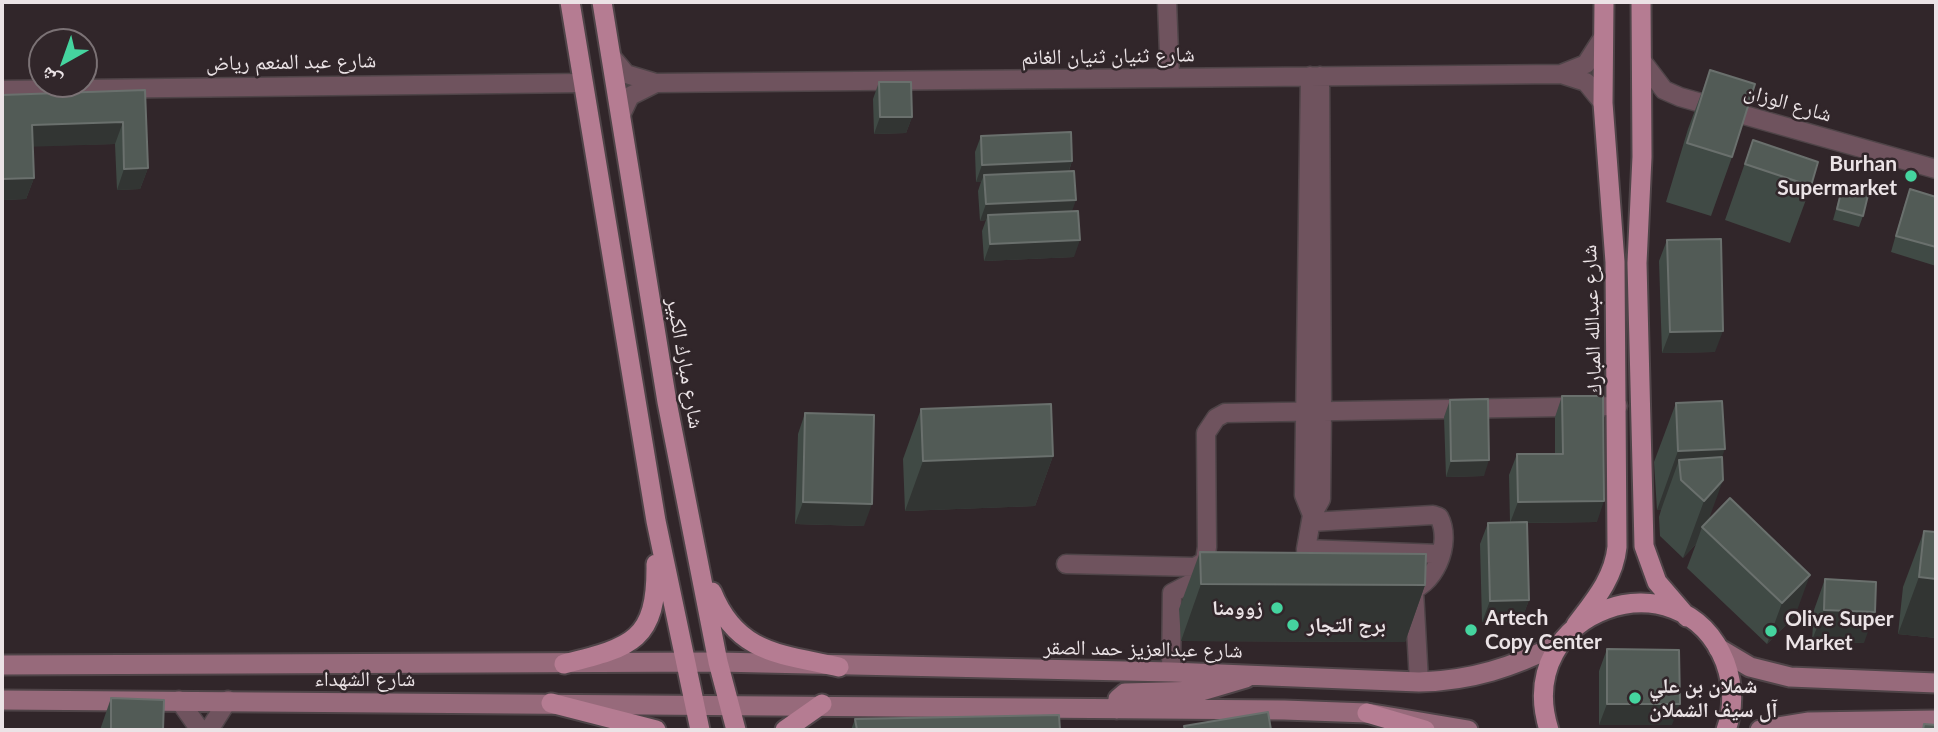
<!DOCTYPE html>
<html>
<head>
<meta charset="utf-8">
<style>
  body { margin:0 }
  #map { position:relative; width:1938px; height:732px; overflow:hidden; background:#31262a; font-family:Lato,"Noto Naskh Arabic",sans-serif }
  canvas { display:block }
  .frame { position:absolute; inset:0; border:4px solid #ebe3e6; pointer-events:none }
  .north { position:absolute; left:28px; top:28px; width:70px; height:70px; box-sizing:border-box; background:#31262a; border:2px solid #7b7275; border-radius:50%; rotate:220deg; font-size:19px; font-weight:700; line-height:28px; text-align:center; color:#ebe3e6 }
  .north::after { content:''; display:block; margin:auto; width:24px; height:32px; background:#45d49f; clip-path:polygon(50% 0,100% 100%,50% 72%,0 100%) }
</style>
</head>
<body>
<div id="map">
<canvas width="1938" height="732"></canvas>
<div class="frame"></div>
<div class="north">ش</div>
</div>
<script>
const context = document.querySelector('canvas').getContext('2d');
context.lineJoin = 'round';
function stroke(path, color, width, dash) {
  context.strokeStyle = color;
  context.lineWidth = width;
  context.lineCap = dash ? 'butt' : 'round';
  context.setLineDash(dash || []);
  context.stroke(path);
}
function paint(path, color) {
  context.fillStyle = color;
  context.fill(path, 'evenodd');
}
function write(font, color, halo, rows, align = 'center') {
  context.font = font + ' Lato,"Noto Naskh Arabic",sans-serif';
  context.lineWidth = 5;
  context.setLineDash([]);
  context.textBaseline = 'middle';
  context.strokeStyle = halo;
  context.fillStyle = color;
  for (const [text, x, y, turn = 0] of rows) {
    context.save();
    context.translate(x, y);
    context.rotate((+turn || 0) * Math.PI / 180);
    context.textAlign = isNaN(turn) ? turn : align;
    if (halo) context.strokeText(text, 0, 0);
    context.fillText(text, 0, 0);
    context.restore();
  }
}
const minor = new Path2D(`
  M1167,2L1170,78
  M611,56L626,74L656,83L1561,74L1586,82L1603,103
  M1642,61L1664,90L1680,97L1936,169
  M1561,74L1586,64L1602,39
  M1310,76L1304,495L1312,515L1321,499L1322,410L1320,76
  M2,90L581,83
  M621,115L630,96L656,83
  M1311,522L1433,515L1439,517C1453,543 1434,589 1404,592
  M1306,549L1440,554
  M1066,564L1195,567L1205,561L1207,547L1206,433L1216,418L1225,413L1618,406
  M1308,575L1306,549L1312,515
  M1414,591L1419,682
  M1171,672L1172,593L1193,582L1210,581
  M179,700L200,730
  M209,730L228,700`);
const secondary = new Path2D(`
  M1718,648L1750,667L1790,677L1936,683
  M2,665L718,662L1171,672L1419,682C1471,681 1513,667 1559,644
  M2,700L1284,710L1367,713L1468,730
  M1117,709L1118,699L1125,693L1202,691L1246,678
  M1760,730L1809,722L1936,720`);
const primary = new Path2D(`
  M570,2L656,521L700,730
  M602,2L667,402L718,662L736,730
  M1641,2L1642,157L1637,263L1644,546L1657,582L1687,617
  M712,592C737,654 781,654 839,667
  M1576,625C1594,601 1614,578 1617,547L1615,262L1603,103L1604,2
  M564,664C632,647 657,641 656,564
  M551,703L656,730
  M1367,713L1425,730
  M785,730L822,704
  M1549,730C1511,610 1681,551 1725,662C1733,684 1734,708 1726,730`);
stroke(minor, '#4f4448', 21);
stroke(secondary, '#4f4448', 23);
stroke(primary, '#4f4448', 23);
stroke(minor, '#6f535e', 18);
stroke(secondary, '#976a7b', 19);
stroke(primary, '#b57c92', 19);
paint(new Path2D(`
  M1710,70L1732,157L1711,216L1666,202L1688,129Z
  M879,82L912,117L906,133L874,134L873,99Z
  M145,90L148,168L140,189L117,190L115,144L33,146L34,178L26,199L2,200V95Z
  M981,136L1072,161L1069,171L1074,257L984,261L982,231L986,220L980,221L978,191L981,182H976L975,152Z
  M1753,140L1811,186L1790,243L1725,220Z
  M1843,184L1863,216L1859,227L1833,220Z
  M1910,189L1936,197V266L1891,252L1904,206Z
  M1667,240L1715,352L1662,353L1659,261Z
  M1562,396L1597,522L1527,523L1529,600L1521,621L1482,622L1480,544L1488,523L1510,522L1509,475L1517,454H1555V417Z
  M1450,400L1484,476L1446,477L1444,417Z
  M1676,403L1722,458L1709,520L1795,616L1767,644L1687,568L1696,544L1683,558L1660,536L1659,517L1661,510H1657L1654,462Z
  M921,409L1053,456L1035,506L905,511L903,459Z
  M805,413L864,526L795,524L798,434Z
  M1924,531L1936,532V638L1898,634L1903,587Z
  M1200,552L1425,585L1405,642L1181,641L1179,609Z
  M1825,579L1864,643L1812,640L1814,610Z
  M1607,649L1672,725H1599V671Z
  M111,698L163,730H100Z
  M855,719L1060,730H851Z`), '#404a45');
paint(new Path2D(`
  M880,117H912L906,133L874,134Z
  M123,122L115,144L24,147L32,125Z
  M1072,161L1066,178L984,175L981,182H976L982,165Z
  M148,168L140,189L117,190L124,169Z
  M34,178L26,199L2,200V179Z
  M1076,200L1070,217L988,215L986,220L980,221L986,204Z
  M1080,240L1074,257L984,261L990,244Z
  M1723,331L1715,352L1662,353L1670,332Z
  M1725,449L1707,497L1723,480L1705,530L1702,527L1696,544L1683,558L1704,501L1679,460L1661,510H1657L1678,451Z
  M1053,456L1035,506L905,511L923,461Z
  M1489,460L1484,476L1446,477L1451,461Z
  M1604,501L1597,522L1510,523L1518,502Z
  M803,502L872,504L864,526L795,524Z
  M1810,575L1795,616L1767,644L1782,603Z
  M1919,577L1936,579V638L1898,634Z
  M1201,584L1425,585L1405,642L1181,641Z
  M1529,600L1521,621L1482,622L1490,601Z
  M1824,610L1875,612L1864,643L1812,640Z
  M1607,704H1680L1672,725H1599Z`), '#323533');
const building = new Path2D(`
  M1710,70L1755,84L1732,157L1687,143Z
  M879,82H911L912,117H880Z
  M145,90L148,168L124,169L123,122L32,125L34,178L2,179V95Z
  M1071,132L1072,161L982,165L981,136Z
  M1753,140L1818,162L1811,186L1745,164Z
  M1074,171L1076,200L986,204L984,175Z
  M1843,184L1869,191L1863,216L1837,209Z
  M1910,189L1936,197V247L1896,236Z
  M1078,211L1080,240L990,244L988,215Z
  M1721,239L1723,331L1670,332L1667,240Z
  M1562,396H1603L1604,501L1518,502L1517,454H1563Z
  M1488,399L1489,460L1451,461L1450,400Z
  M1722,401L1725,449L1678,451L1676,403Z
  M1051,404L1053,456L923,461L921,409Z
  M805,413L874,415L872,504L803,502Z
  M1722,457L1723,480L1704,501L1681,480L1679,460Z
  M1730,498L1810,575L1782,603L1702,527Z
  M1527,522L1529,600L1490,601L1488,523Z
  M1924,531L1936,532V579L1919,577Z
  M1200,552L1426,554L1425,585L1201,584Z
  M1825,579L1876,582L1875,612L1824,610Z
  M1607,649L1679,650L1680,704H1607Z
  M111,698L164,700L163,730H111Z
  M1268,712L1271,730H1185L1184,726Z
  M1059,715L1060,730H857L855,719Z
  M1924,724L1936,725V730H1923Z`);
paint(building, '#525b56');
stroke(building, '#6a706d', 2);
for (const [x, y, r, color] of [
  [1911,176,7,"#45d49f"],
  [1277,608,7,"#45d49f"],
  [1293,625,7,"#45d49f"],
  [1471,630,7,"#45d49f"],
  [1771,631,7,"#45d49f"],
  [1635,698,7,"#45d49f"]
]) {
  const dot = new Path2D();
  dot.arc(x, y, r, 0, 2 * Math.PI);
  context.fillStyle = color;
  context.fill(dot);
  stroke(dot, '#31262a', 2.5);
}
write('21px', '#ebe3e6', '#31262a', [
  ["شارع ثنيان ثنيان الغانم",1108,56,-1],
  ["شارع عبد المنعم رياض",291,62,-1],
  ["شارع الوزان",1788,103,16],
  ["شارع عبدالله المبارك",1592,320,-92],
  ["شارع مبارك الكبير",685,363,80],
  ["شارع عبدالعزيز حمد الصقر",1143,649,1],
  ["شارع الشهداء",365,679]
]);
write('bold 21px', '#ebe3e6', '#31262a', [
  ["Burhan",1897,164,"right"],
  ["Supermarket",1897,188,"right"],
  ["زوومنا",1263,608,"right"],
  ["Artech",1485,618],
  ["Copy Center",1485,642],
  ["Olive Super",1785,619],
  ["Market",1785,643],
  ["برج التجار",1307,625],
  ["شملان بن علي",1649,686],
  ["آل سيف الشملان",1649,710]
], 'left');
</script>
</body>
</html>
